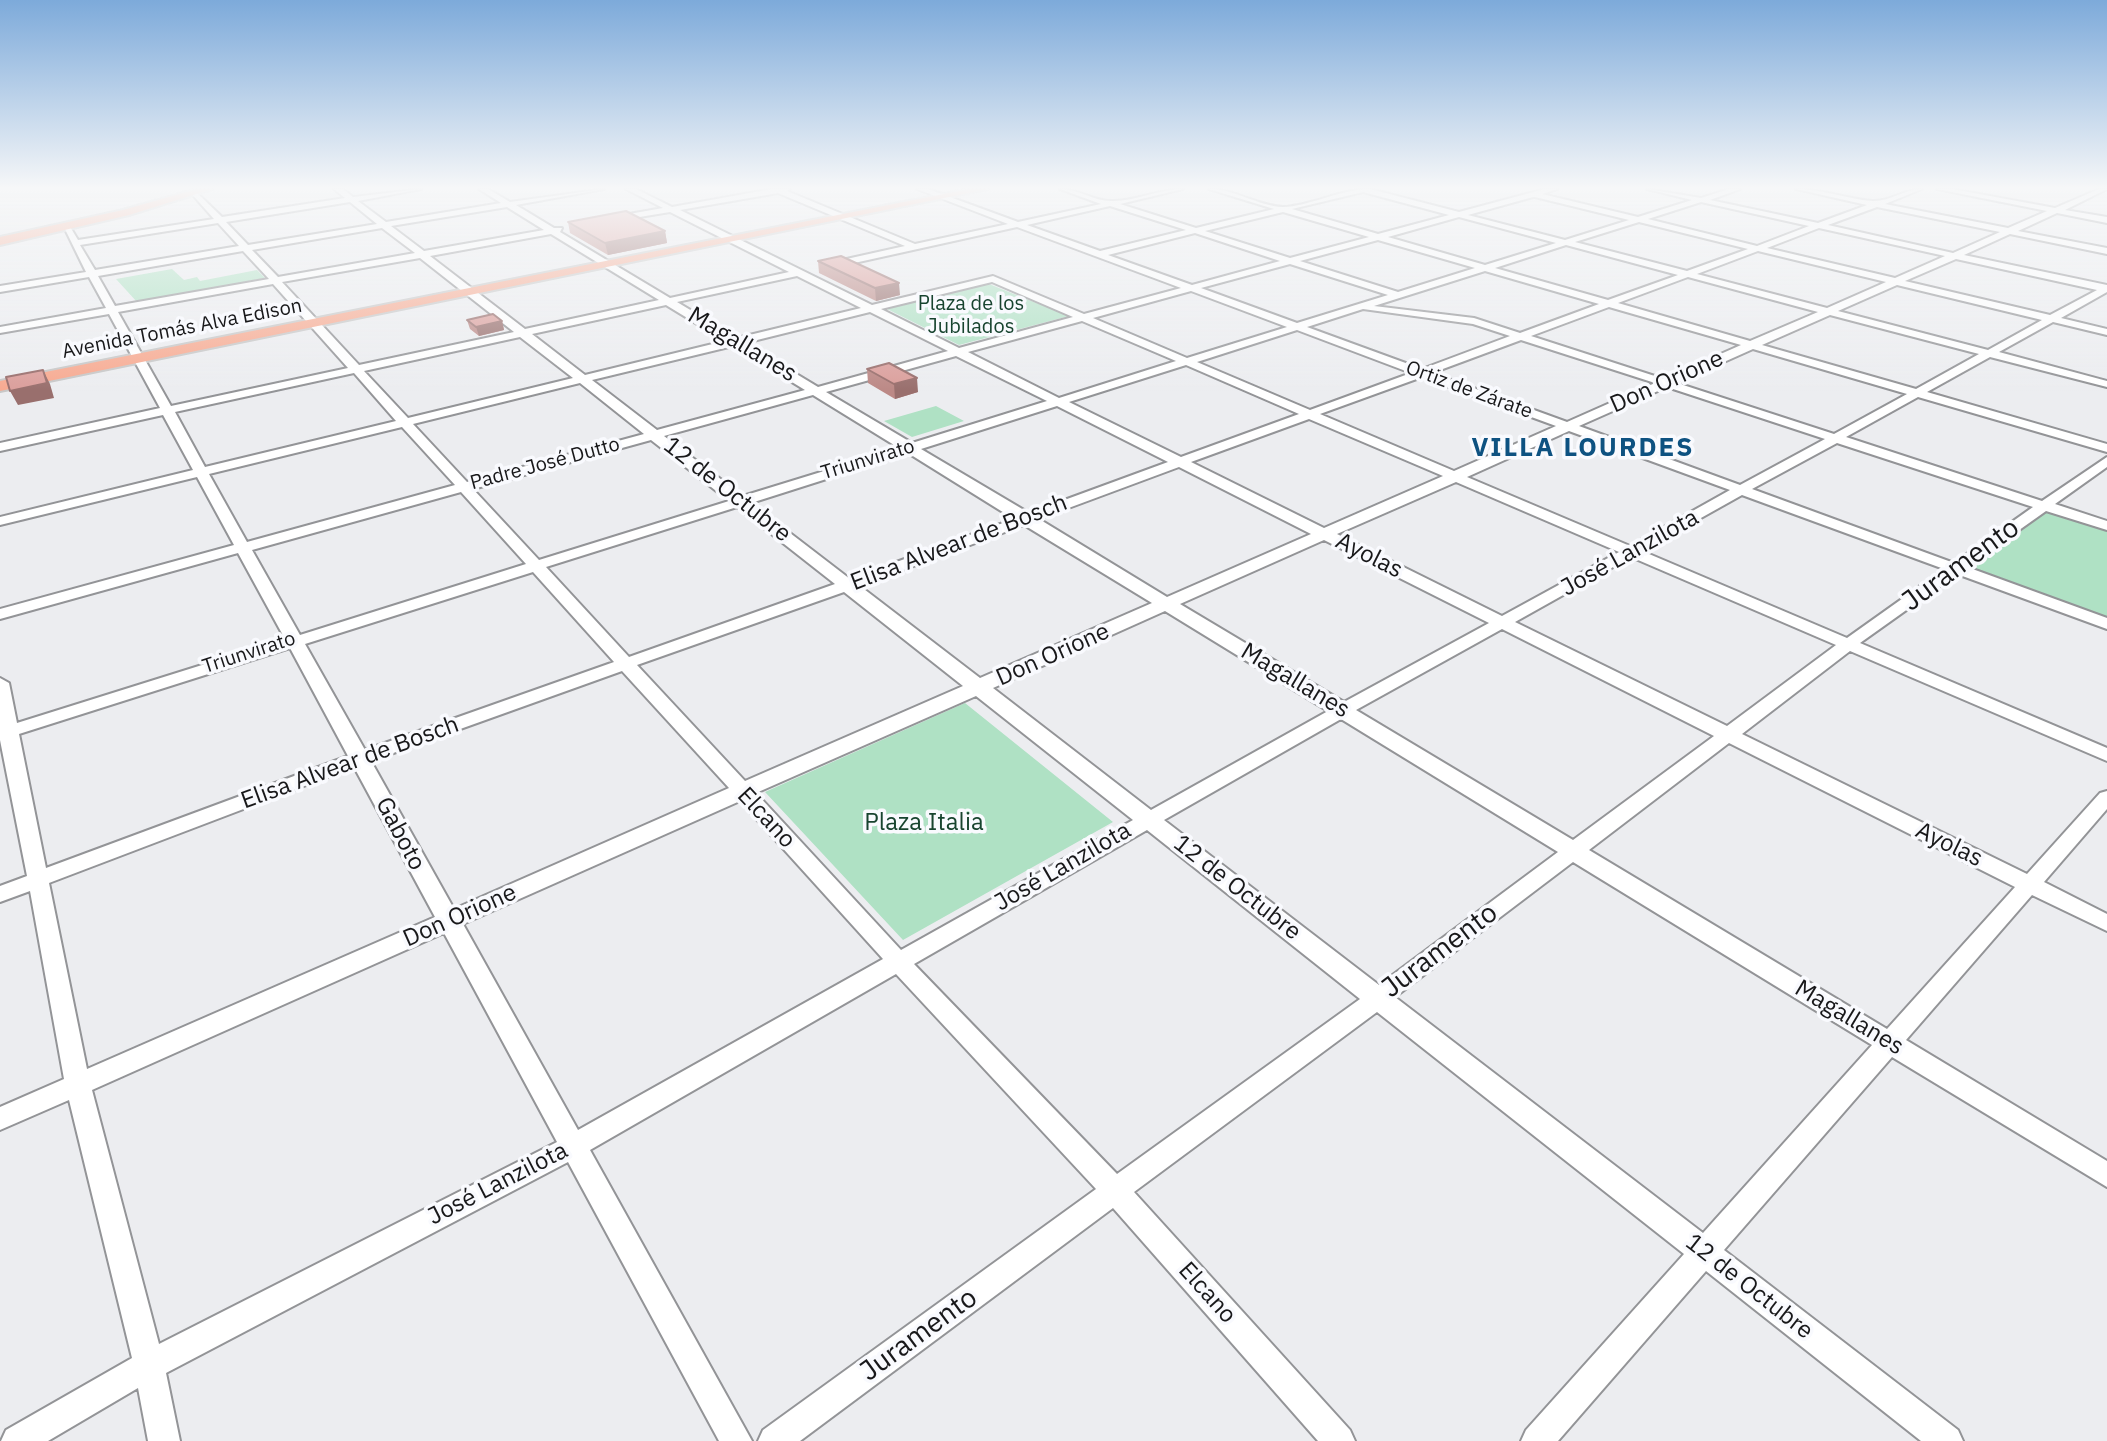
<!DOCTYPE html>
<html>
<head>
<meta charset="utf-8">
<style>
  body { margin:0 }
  canvas { display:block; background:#ecedf0 }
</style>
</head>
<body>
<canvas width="2107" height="1441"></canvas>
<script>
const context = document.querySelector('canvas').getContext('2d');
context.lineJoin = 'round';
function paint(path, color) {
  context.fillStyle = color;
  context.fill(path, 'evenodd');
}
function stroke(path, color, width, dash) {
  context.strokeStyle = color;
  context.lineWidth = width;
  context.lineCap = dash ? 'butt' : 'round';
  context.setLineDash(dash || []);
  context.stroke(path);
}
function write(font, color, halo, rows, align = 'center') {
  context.font = font + ' "IBM Plex Sans",sans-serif';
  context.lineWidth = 7;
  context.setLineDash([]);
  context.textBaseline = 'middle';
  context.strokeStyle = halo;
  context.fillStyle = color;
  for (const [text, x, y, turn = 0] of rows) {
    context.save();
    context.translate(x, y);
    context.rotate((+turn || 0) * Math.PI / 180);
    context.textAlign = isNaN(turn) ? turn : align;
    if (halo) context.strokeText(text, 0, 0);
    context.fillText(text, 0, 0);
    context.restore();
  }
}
paint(new Path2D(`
  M172,269L184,280L197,277L200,281L257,270L265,278L137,302L116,279Z
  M989,284L1069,316L959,345L887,309Z
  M936,406L964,421L912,437L884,421Z
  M2044,505L2107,526V624L1957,569Z
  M965,703L1113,822L903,940L765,792Z`), '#afe1c4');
const minor = new Path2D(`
  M334,189H343L353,197L421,189L358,201L386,222L501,203L479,189H488L510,202L604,189L516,205L554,228H562L560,232L670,298L789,272L670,212L609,222L612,217L663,208L626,189H636L672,207L772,189H790L787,191L915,244L1008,224L917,189H928L1018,222L1101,204L1060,189C1078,189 1094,201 1111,201C1133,202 1159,189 1183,189L1120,204L1196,228L1274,209L1209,189C1235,189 1258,206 1283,207C1307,207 1341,189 1370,189L1459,212L1545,189H1557L1542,194L1638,217L1692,200L1647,189L1701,198L1729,189H1740L1710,200L1818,223L1867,205L1796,189C1822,189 1847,199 1872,201C1889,202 1905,189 1922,189L1885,204L2008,228L2047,211L1937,189H1952L2055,208L2099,189H2107L2065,210L2107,217V223L2057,213L2018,231L2107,248V254L2010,234L1964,255L2107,285V292L2061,318L2107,329V335L2053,322L1999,352L2107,381V387L1990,357L1927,392L2107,444V452L1918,397L1846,437L2042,501L2107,457V467L2055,504L2107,521V530L2046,511L1967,567L2107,618V629L1957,574L1860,643L2107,748V761L1850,651L1742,734L2027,874L2100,793L2107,791V809L2044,882L2107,914V931L2032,895L1906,1040L2107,1161V1187L1892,1057L1724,1250L1958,1430L1963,1441H1921L1706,1271L1558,1441H1521L1526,1430L1684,1254L1377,1012L1134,1192L1350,1430L1355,1441H1318L1113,1208L800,1441H758L763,1430L1096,1189L896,974L590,1150L752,1441H719L568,1162L166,1373L180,1441H148L138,1388L48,1441H1L6,1430L132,1358L69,1100L0,1130V1107L64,1079L30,891L0,902V886L27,876L0,740V678L9,683L17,723L285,639L238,553L0,619V609L234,545L197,477L0,525V517L193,470L163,415L0,451V443L160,408L109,314L0,333V327L106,308L89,277L0,292V286L86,272L63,225H69L78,240L214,219L191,193L195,191L222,217L345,198ZM1363,192L1449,215L1378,234L1292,209ZM778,193L905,246L824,264L827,269L1017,227L1181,288L1084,314L993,276L872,305L680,210ZM1533,197H1535L1629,220L1565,240L1468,215ZM350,202L377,224L248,245L226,222ZM1701,202L1809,226L1757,246L1648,219ZM1110,206L1186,230L1100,251L1027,225ZM507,207L544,230L424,251L391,226ZM1877,207L2000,232L1953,253L1828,225ZM1283,212L1369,237L1290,258L1205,231ZM1459,217L1556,243L1485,265L1388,237ZM1639,222L1748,249L1687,271L1575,242ZM218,223L239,246L95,270L80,245ZM382,228L415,253L278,277L252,250ZM1819,228L1945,256L1895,278L1767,248ZM1195,233L1280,261L1192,285L1108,255ZM551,234L659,300L525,329L430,256ZM1378,240L1475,268L1398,292L1300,261ZM1566,245L1678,275L1608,300L1495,268ZM243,251L269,279L115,306L98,276ZM1758,251L1886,282L1827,308L1697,274ZM420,258L514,332L359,365L282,282ZM1956,259L2097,290L2050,315L1905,281ZM1290,264L1388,295L1297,323L1201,288ZM1485,271L1599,304L1520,333L1474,318L1374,306ZM797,276L861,308L737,338L677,302ZM1688,277L1818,312L1750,341L1618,303ZM992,282L1073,317L959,348L881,309ZM273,284L348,368L171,406L118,312ZM1897,285L2042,320L1988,350L1838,311ZM1191,291L1287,327L1187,358L1093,318ZM666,305L725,341L585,375L532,334ZM1609,307L1741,345L1664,379L1531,336ZM1363,309L1473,324L1510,336L1422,369L1307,327ZM870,312L948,351L818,387L745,343ZM1830,315L1979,354L1916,389L1762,345ZM1082,321L1176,361L1059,398L968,352ZM1297,330L1411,373L1310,410L1197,362ZM520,337L573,378L408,418L364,371ZM1521,340L1655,383L1567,422L1432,373ZM733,346L805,390L657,430L592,380ZM1753,349L1907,394L1834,434L1677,383ZM956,356L1047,401L912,443L826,392ZM1186,365L1299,414L1181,457L1069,402ZM354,373L396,421L205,467L175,412ZM1422,377L1556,426L1454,471L1320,414ZM580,383L644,434L467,482L413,424ZM1667,387L1825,439L1740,485L1579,426ZM813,395L899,448L743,496L664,436ZM1057,406L1168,462L1029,513L921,449ZM1309,419L1443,476L1324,528L1191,462ZM402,427L455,485L247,542L209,474ZM1569,431L1730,490L1630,546L1467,477ZM651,440L729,501L539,560L473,489ZM1837,443L2033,507L1954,563L1752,489ZM908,453L1014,519L850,579L751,503ZM1179,467L1311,534L1167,597L1039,519ZM1456,482L1619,552L1502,616L1337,534ZM461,492L526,564L300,635L252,550ZM1742,495L1944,569L1847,638L1642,551ZM737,507L835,584L629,657L546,567ZM1024,525L1152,603L980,678L860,586ZM1324,540L1489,623L1344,702L1180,604ZM1631,557L1836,645L1727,726L1515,622ZM533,572L614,662L365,750L305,644ZM844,592L963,686L745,781L637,665ZM1165,611L1328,711L1151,810L993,688ZM1502,629L1714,736L1573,840L1356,710ZM290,648L348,756L46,868L19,734ZM622,671L729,788L454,909L371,761ZM976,696L1133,820L901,950L756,793ZM1341,719L1558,852L1379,985L1164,820ZM1729,743L2015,887L1887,1029L1589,850ZM354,767L435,917L87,1069L49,883ZM740,801L883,959L578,1130L463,924ZM1147,830L1360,999L1117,1174L914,964ZM1573,862L1872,1045L1703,1233L1395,997ZM444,933L557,1142L159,1344L92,1090Z`);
const major = new Path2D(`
  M197,189H212L129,215L0,245V237L123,210Z
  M969,189H988L0,391V381Z`);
stroke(minor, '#939497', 4);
stroke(major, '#c8c8c8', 4);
paint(minor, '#fff');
paint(major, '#f7aa91');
paint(new Path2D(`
  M568,222L665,231L667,243L608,255L570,233Z
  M818,261L900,295L876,301L819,273Z
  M467,320L502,321L504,330L479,336L470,329Z
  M867,369L918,392L895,399L868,383Z`), '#bc8986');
paint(new Path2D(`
  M665,231L667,243L608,255L605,243Z
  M899,283L900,295L876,301L875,288Z
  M502,321L504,330L479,336L476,327Z
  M43,370L50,384L54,398L18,405L10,391Z
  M917,378L918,392L895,399L894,384Z`), '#996f6d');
const building = new Path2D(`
  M626,211L665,231L605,243L568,222Z
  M841,256L899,283L875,288L818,261Z
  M493,314L502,321L476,327L467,320Z
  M889,363L917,378L894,384L867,369Z
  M43,370L47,383L10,391L6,377Z`);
paint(building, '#db9f9c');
stroke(building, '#996f6d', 2);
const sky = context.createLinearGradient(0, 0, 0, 391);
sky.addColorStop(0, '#7daada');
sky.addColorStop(0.48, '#f6f7f8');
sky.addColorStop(1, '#f6f7f800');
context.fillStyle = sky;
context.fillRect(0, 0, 2107, 391);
write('20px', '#18442f', '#f9fafe', [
  ["Plaza de los",971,304],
  ["Jubilados",971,327]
]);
write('20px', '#18181a', '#f9fafe', [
  ["Avenida Tomás Alva Edison",182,329,-11],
  ["Ortiz de Zárate",1469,390,20],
  ["Triunvirato",868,460,-17],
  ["Padre José Dutto",545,464,-15],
  ["Triunvirato",249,653,-18]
]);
write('24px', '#18181a', '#f9fafe', [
  ["Magallanes",742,345,31],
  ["Don Orione",1667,382,-24],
  ["12 de Octubre",727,490,38],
  ["Elisa Alvear de Bosch",959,543,-21],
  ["José Lanzilota",1630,553,-29],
  ["Ayolas",1369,556,27],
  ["Don Orione",1053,655,-24],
  ["Magallanes",1295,681,31],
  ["Elisa Alvear de Bosch",350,763,-20],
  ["Elcano",766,818,47],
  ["Gaboto",400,834,62],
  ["Ayolas",1949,845,26],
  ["José Lanzilota",1063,867,-30],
  ["12 de Octubre",1237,888,38],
  ["Don Orione",460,916,-24],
  ["Magallanes",1849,1018,31],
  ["José Lanzilota",498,1184,-27],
  ["12 de Octubre",1749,1287,38],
  ["Elcano",1207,1293,48]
]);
write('24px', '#18442f', '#f9fafe', [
  ["Plaza Italia",924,823]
]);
context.letterSpacing = '2px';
write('bold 26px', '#0e5281', '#f9fafe', [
  ["VILLA LOURDES",1583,448]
]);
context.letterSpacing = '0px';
write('28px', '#18181a', '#f9fafe', [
  ["Juramento",1961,565,-36],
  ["Juramento",1440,951,-37],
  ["Juramento",919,1335,-36]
]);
</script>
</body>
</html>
